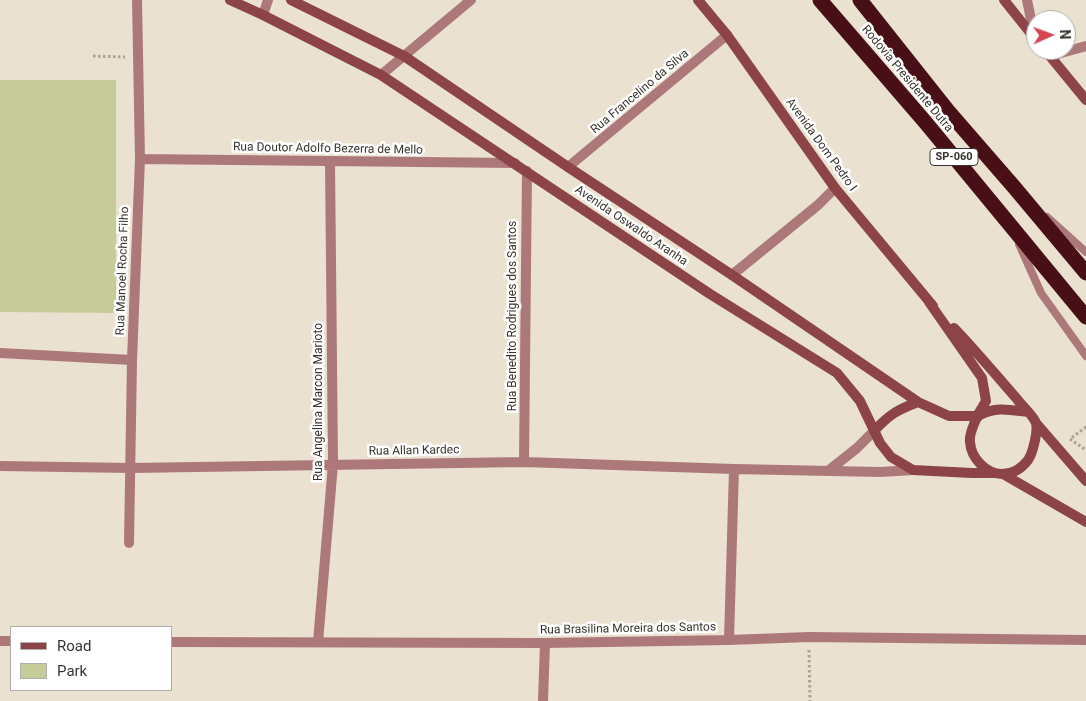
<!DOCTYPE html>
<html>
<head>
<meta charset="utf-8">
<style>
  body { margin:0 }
  #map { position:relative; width:1086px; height:701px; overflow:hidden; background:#eae1d0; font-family:Roboto,sans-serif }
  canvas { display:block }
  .legend { position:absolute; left:10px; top:626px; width:162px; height:65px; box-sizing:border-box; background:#fff; border:1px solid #afaeab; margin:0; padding:6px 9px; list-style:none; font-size:15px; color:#38342e }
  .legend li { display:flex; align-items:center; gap:10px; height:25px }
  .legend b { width:25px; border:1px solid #afaeab }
  .north { position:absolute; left:1026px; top:10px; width:50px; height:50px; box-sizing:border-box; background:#fff; border:1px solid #afaeab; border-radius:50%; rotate:88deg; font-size:14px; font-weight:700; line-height:20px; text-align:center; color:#38342e }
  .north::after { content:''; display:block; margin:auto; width:18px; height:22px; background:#d54552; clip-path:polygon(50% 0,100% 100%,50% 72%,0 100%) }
</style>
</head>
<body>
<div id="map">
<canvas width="1086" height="701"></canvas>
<ul class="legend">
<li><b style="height:6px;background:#8c4448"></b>Road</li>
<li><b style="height:14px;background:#c5cc9a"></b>Park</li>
</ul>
<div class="north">N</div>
</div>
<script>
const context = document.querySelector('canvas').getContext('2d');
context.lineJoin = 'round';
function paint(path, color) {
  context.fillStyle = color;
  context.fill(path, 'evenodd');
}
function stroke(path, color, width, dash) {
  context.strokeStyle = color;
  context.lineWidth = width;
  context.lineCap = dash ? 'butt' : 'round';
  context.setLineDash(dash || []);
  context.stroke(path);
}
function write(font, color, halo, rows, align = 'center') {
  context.font = font + ' Roboto,sans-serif';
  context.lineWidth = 5;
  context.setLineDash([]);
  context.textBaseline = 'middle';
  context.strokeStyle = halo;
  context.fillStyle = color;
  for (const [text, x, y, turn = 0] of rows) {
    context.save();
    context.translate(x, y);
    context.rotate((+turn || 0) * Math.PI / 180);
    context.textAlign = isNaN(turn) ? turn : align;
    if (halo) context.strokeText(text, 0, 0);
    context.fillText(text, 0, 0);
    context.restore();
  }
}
paint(new Path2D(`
  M0,80H116V313L0,312Z`), '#c5cc9a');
stroke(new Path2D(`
  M93,56L125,57
  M1086,427L1070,439L1086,450
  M809,650L810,701`), '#aaa396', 3, [2.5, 2.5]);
stroke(new Path2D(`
  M1047,217L1086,252
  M1019,244L1041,293L1086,356`), '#ac7879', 8);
stroke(new Path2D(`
  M1027,0L1035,39
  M263,15L268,0
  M1050,56L1086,46
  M381,75L471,0
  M140,159L515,163
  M568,167L727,35
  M732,275L818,205L835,188
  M0,353L132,360
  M524,462L527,171
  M0,466L131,468L524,462L734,469L880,472L913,470
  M828,471L857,448L874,431
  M129,543L132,360L140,159L137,0
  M729,640L734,469
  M0,641H11
  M171,642L545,643L729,640L809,637L1086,640
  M318,642L333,464L330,162
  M543,701L545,643`), '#ac7879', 10);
stroke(new Path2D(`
  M230,0L263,15L381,75L710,294L837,373L860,401L880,443L891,457L913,470L972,473H993
  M291,0L404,56L568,167L732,275L918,402L949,416H977L986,401L982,378L929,302
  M698,0L727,35L835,188L933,306
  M1004,0L1036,40
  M1045,50L1086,100
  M954,328C976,351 996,375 1017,399C1022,406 1033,415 1036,423C1038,431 1033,453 1028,460C1022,468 1013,474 1002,474C986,474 971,458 970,442C969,437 972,429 974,424C976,420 976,417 980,415C996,406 1011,410 1028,412
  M1036,423L1086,481
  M874,431C890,414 897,410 918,402
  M1003,474L1086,522`), '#8c4448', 10);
stroke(new Path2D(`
  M820,0L926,123L1086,317
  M860,0L948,111L1014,187L1086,273`), '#490f17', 15);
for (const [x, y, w] of [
  [954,157,48]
]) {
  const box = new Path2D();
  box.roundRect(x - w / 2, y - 8.5, w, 17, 4);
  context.fillStyle = '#fff';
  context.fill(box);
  stroke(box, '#38342e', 1);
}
write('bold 11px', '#38342e', null, [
  ["SP-060",954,157]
]);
write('12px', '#38342e', '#fff', [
  ["Rodovia Presidente Dutra",907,79,50],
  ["Rua Francelino da Silva",640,92,-40],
  ["Avenida Dom Pedro I",821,145,54],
  ["Rua Doutor Adolfo Bezerra de Mello",328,149,1],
  ["Avenida Oswaldo Aranha",631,226,34],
  ["Rua Manoel Rocha Filho",123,271,-88],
  ["Rua Benedito Rodrigues dos Santos",513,316,-90],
  ["Rua Angelina Marcon Marioto",319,402,-90],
  ["Rua Allan Kardec",414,451,-1],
  ["Rua Brasilina Moreira dos Santos",628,629,-1]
]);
</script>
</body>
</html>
